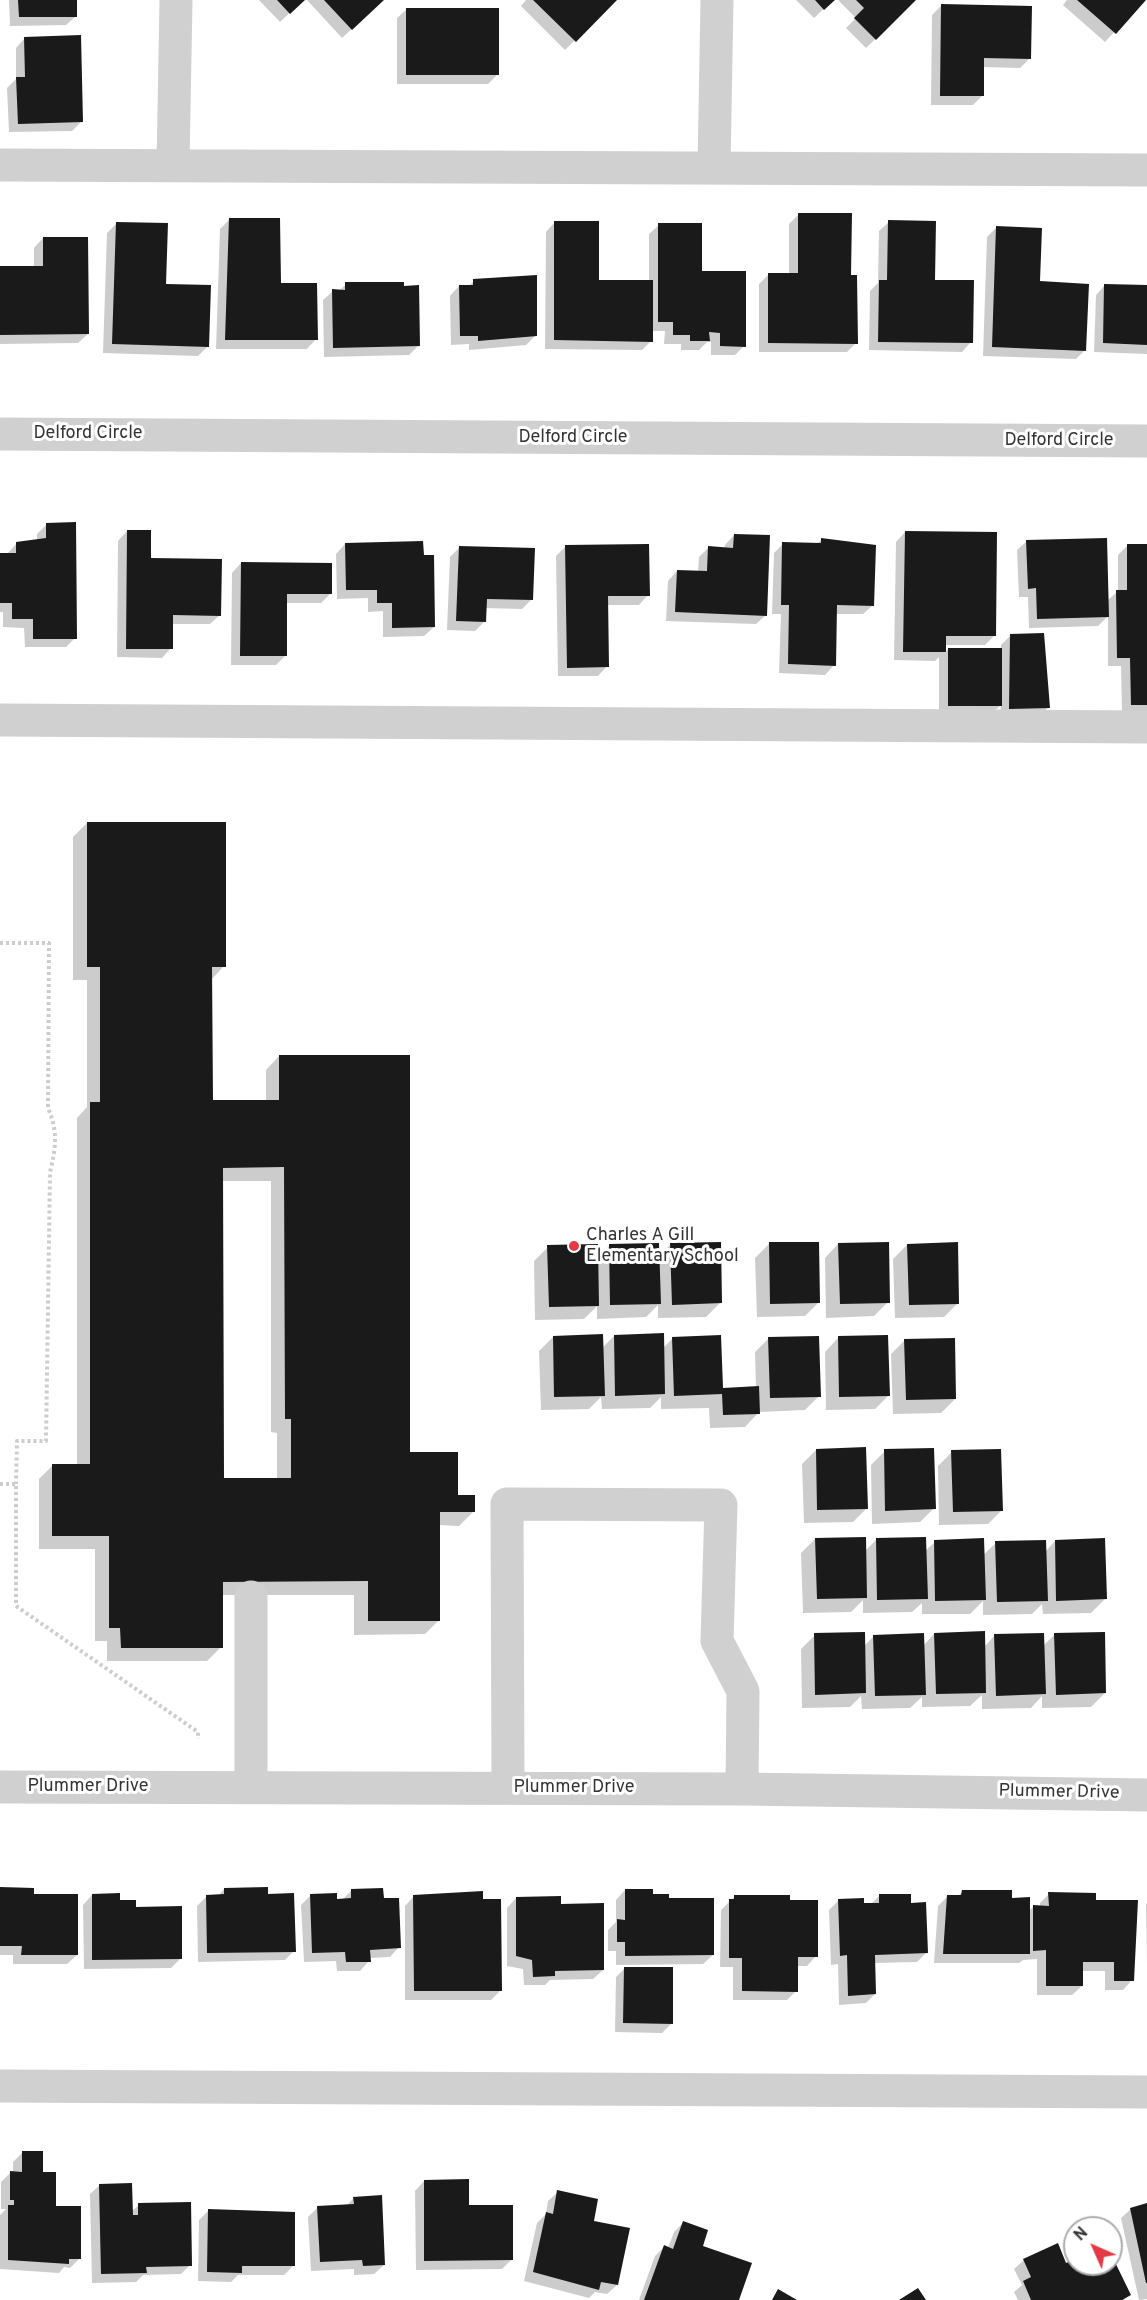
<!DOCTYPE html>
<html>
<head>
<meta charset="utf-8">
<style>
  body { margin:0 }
  #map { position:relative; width:1147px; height:2300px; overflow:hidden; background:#fff; font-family:Overpass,sans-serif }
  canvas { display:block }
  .north { position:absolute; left:1063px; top:2216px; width:60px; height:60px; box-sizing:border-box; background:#fff; border:2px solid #adadad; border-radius:50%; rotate:315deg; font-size:16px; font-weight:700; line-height:24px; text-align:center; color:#333 }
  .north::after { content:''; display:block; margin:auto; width:21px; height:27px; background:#e63946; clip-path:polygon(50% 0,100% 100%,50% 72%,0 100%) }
</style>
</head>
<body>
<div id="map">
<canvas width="1147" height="2300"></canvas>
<div class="north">N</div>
</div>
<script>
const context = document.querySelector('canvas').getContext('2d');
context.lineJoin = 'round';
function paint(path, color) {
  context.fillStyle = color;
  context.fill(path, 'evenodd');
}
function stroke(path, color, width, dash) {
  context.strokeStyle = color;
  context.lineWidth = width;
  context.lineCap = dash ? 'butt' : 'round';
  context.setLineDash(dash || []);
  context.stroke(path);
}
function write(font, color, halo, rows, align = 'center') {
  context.font = font + ' Overpass,sans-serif';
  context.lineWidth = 6;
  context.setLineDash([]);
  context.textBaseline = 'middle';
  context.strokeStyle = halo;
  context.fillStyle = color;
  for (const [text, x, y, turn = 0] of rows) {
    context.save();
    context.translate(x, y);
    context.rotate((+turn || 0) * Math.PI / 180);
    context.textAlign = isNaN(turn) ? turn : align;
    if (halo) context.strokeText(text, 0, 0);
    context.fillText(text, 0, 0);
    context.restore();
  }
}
paint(new Path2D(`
  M9,0H75L76,16L66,25L10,26Z
  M259,0H303L280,22Z
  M307,0H383L342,38Z
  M526,0H615L565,50L521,6Z
  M796,0H833L814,18Z
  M838,0H915L866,48L846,28L856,18Z
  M1067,0H1144L1105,42L1063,5Z
  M941,6L1030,58L1020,68L982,67V96L973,105H931L932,15Z
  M407,9L497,75L488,84H397V18Z
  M25,38L82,121L72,131L9,132L7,88L16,79V48Z
  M799,214L850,276L856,343L847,352H759V284L769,274H789V224Z
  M230,219L279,285L316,339L307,349H216L220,229Z
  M555,222L597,281H649V234L659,225L701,272L744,346L735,355H711V342H707L699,350H681V344H664L665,331H652L651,341L642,350L545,349L546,232Z
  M889,222L934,281L971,342L962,352L869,350L870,291L878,283L879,231Z
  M117,223L208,346L198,356L103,353L107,233Z
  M997,227L1085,350L1076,359L983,356L987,237Z
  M43,238L88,334L78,343L0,344V267H34V248Z
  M474,281L536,335L526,345L469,350V344L451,345L450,296L459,286H469Z
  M346,284L419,345L409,355L324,357L323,300L333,291H339Z
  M1105,285L1147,287V354L1094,352L1096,295Z
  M47,524L75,638L66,647H25L24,628L3,627V612H0V554H7L17,543L37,541V534Z
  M127,531L150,560L220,615L210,624H171V648L162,658L117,657L118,541Z
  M905,532L994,636L985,645H945V653L948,649H1001V645L1011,635L1049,707L1039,716L1000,717L1001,705L991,714H939V657L935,661L894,660L896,542Z
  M734,535L766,615L756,624L666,621L668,581L677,571L698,572L699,557L708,548L724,549L725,545Z
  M821,540L873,605L863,614H836L834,665L825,675L779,673L781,614H772L774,553L783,544H817Z
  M1027,541L1107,601L1118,591V555L1128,545H1147V714H1122L1121,666H1108V616L1098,626L1029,628L1028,597H1019L1017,550Z
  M345,544L434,627L424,636L383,637V611L368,612V598L337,599L336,554Z
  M566,546L648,595L639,605H606L607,666L598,676H558L556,556Z
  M459,548L531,600L522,609L485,608V621L475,631L447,630L450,557Z
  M241,563L330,594L321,603H285V656L276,665H231L232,573Z
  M87,823L224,966L211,980V1102H266V1070L279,1056L408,1454L473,1512L459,1526L438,1525L439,1620L425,1634L354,1635V1595H221V1647L207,1661H107V1641H95V1549H39V1479L53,1465H77V1118L87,1107V980H73V837ZM222,1181H271V1432L277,1433V1480H223Z
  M769,1244L819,1302L805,1316L757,1317L755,1258Z
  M838,1244L888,1302L874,1316L826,1318L825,1258Z
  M610,1245L658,1257L670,1245L720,1303L706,1317L658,1318V1305L646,1317L597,1319V1306L584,1319L535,1320L534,1261L548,1247L597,1259Z
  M907,1245L958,1303L944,1317L895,1318L893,1259Z
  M614,1336L663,1348L673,1338L721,1389L756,1388L755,1352L769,1338L819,1396L805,1410L759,1412L745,1427L710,1428L709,1408L661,1409V1397L650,1408L602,1409L601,1397L589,1409L541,1410L539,1351L553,1337L602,1348Z
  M838,1338L889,1395L875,1409L826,1410L825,1352Z
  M905,1340L955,1399L941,1413L893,1414L891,1354Z
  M816,1450L867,1508L853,1522L804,1523L802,1464Z
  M885,1451L934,1508L920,1522L872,1524L871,1465Z
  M952,1452L1002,1510L988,1524L939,1525L938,1466Z
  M815,1539L864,1552L876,1540L925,1551L935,1542L983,1555L996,1543L1045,1552L1055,1541L1105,1599L1091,1613L1043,1614L1042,1604L1032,1614L983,1615V1601L970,1614H922V1603L912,1612L863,1613V1600L851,1612L803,1613L801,1553Z
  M934,1634L984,1647L995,1635L1043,1646L1054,1635L1105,1693L1091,1707L1042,1708V1696L1031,1708L982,1709V1695L970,1706L922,1707V1697L910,1708L862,1709L861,1696L850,1707L802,1708L801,1649L815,1635L863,1647L874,1636L923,1646Z
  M0,1889L33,1895L77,1955L67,1964H13V1955H0Z
  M224,1889L267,1896L294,1951L285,1960L198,1962L197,1906L207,1896H218Z
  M352,1890L382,1900L399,1947L390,1957L369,1958V1961L360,1971H337L336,1961L304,1962L301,1905L311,1895L342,1900Z
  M625,1890L668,1900L713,1955L703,1964L616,1965V1951H608V1930L616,1922V1900Z
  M962,1892L1011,1899L1028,1912L1033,1907H1040V1903L1049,1894L1094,1902L1132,1980L1123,1990H1105V1971H1082V1986L1072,1995H1037V1959L1023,1960L1019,1963H934L938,1906L947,1897H957Z
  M92,1895L119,1902L134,1908L180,1959L171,1968L84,1969L83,1905Z
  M414,1896L500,1991L491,2000H405V1906Z
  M735,1896L789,1901L816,1956L807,1966H796V1991L787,2000H733V1967H720L721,1910Z
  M879,1896L910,1904L927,1952L917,1962L874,1963L875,1994L866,2003L839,2005L838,1964L831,1965L829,1910L838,1901L870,1905Z
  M516,1898L559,1905L603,1970L593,1979L550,1980L545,1985H524L523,1969L507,1966V1908Z
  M1147,1903V1964L1146,1904Z
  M625,1968L671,2024L662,2033L615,2032L616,1977Z
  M23,2152L41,2173L54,2208L80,2258L70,2268L64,2267L59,2273L0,2269V2215L6,2209H1V2182L10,2173H13V2162Z
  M424,2181L468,2207L512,2259L502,2269L416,2270L415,2191Z
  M100,2185L131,2212L139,2205L190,2265L181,2274L143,2275L136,2282L92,2283L90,2194Z
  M558,2192L592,2222L617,2285L607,2294L595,2292L589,2298L524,2281L537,2223L546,2214L548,2201Z
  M354,2198L384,2265L374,2274L354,2275V2269L311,2271L308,2217L318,2207L346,2206Z
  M1147,2205V2299L1139,2300L1121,2218L1131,2209Z
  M208,2211L293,2266L284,2275H238L231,2282L198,2281L199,2220Z
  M683,2223L701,2247L737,2300H639L655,2256L664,2247L668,2248L674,2232Z
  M1111,2257L1129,2295L1124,2300H1018L1014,2292L1022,2285L1014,2269L1024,2260L1066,2265L1075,2261V2264H1111Z`), '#0003');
paint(new Path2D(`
  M18,0H77V17H19Z
  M277,0H305L290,14Z
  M324,0H384L352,30Z
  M533,0H617L576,42Z
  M815,0H835L824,10Z
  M856,0H916L876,40L854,18L864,8Z
  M1077,0H1146L1116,34Z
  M941,4L1032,6L1031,59L984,58V96H940Z
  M406,8H499V75H406Z
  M81,35L83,122L18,124L16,77H25L24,37Z
  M798,213H852L851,275H857L858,344L768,343V273H798Z
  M229,218H280L281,283H317L318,340H225Z
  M888,220L936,221L935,280H974L973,343L878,342L879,280H887Z
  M554,221H599V280H653V342L554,340Z
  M116,222L168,223L166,284L211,285L209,347L112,344Z
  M658,223H702V271H746V347L720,346V333L709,332L710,341H690V335H673V322H658Z
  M996,226L1042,228L1040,281L1089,284L1086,351L992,347Z
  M43,237H88L89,334L0,335V266H43Z
  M537,275V336L478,341V336H460L459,285H473V279Z
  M345,282H404V286L419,285L420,346L333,348L332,289L345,290Z
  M1104,284L1147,285V345L1103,343Z
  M76,522L77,639H33V619H12V603H0V553H16V542L46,538V523Z
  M127,530H151V558L222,559L221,616L173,615V649H126Z
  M905,531L997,532L996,636H946V652H903Z
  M734,534L770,535L767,616L675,612L677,570L707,571L708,546L733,548Z
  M821,538L876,545L874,606L837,605L836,666L788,664L789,605H781L782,542L821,543Z
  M1107,538L1109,617L1037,619L1036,588L1028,589L1026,540Z
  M423,541L424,555H434L435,627L392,628V603H377V590H346L345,543Z
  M649,544L650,596H608L609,667L567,668L565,545Z
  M1127,544H1147V705H1131L1130,658H1117L1116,590H1127Z
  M459,546L535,548L533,600L487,599L486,622L456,621Z
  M241,562L332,563V594H287V656H240Z
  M1044,633L1050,708L1009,709L1010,634Z
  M948,648H1002V706H948Z
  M87,822H226V967H212L213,1100H279V1055H410V1452H458V1495H475V1512H440V1621H368V1581L223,1582V1648H121L120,1628H109V1536H52V1464H90V1102H100V967H87ZM284,1167L285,1419H291V1478H224L223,1168Z
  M721,1242L722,1303L672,1305L670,1243Z
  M769,1242H819L820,1303L770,1304Z
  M889,1242L890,1303L840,1304L838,1243Z
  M958,1242L959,1304L909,1305L907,1244Z
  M659,1243L661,1304L610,1305L609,1244Z
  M598,1244L599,1306L549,1307L547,1245Z
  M664,1333L665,1394L615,1396L614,1335Z
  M603,1334L605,1396L554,1397L553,1336Z
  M721,1335L723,1388L759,1386L760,1414L723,1415L722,1394L674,1396L672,1337Z
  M888,1335L890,1396L839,1397L838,1336Z
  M819,1336L821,1397L770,1398L768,1337Z
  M955,1338L956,1399L906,1400L904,1339Z
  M866,1447L868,1509L817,1510L816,1449Z
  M934,1448L936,1509L885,1511L884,1449Z
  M1001,1449L1003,1511L953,1512L951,1450Z
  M866,1537L867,1598L817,1599L815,1538Z
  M926,1537L928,1599L877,1600L876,1538Z
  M984,1538L986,1600L935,1601L934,1540Z
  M1105,1538L1107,1599L1056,1601L1055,1540Z
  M1046,1540L1048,1601L997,1602L995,1541Z
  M985,1631L986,1693L936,1694L934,1633Z
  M865,1632L866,1693L815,1695L814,1633Z
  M1105,1632L1106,1693L1056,1695L1054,1633Z
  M924,1633L926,1695L875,1696L873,1635Z
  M1044,1633L1046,1694L996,1696L994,1634Z
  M0,1887L34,1888V1894H78V1955H21L22,1946H0Z
  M268,1887V1894L294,1893L296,1952L207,1953L206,1895L224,1894V1888Z
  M383,1888L384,1898H399L401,1948L370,1950L371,1962H346L345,1952L312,1953L310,1894L337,1893V1899L351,1898V1889Z
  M625,1889H653V1894H669V1898H714V1955L625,1956V1942H617V1919L625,1920Z
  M962,1890H1012V1898L1030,1897V1954H943L947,1895H961Z
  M483,1891V1899H501L502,1991H414L413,1895Z
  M1048,1892L1096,1893V1900H1138L1134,1981H1114V1962H1083V1986H1046V1950L1033,1951V1905L1049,1906Z
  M120,1893V1900H136V1907L182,1906V1959L92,1960V1894Z
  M879,1894H911V1903L926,1902L928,1953L875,1955L876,1994L848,1996L847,1955L840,1956L838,1899L864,1898V1903H879Z
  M734,1895H790V1900H818V1957H798V1992L742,1991V1958H729V1899H734Z
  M561,1896V1904L604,1903V1970L555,1971V1976L533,1977L532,1960L516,1956V1897Z
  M624,1967H673V2024L623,2023Z
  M22,2151H43V2172H56V2206H81V2259H69V2264L8,2260V2205H14V2200H10V2171L22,2172Z
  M469,2179V2205H513V2260L424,2261V2180Z
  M132,2183L133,2215H138V2203L191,2202L192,2266L146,2267L147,2273L101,2274L99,2184Z
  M557,2190L598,2199L594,2221L630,2228L618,2285L601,2282L599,2290L533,2272L546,2212L553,2214Z
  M382,2195L385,2265L363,2266L362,2260L320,2262L317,2206L354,2204L353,2197Z
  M1147,2203V2283H1146L1130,2208Z
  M208,2209L295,2212V2266H242V2273L207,2272Z
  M683,2221L708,2230L703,2246L752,2263L739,2300H644L664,2245L673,2249Z
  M1058,2243L1066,2263L1075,2259V2264H1111V2254L1131,2295L1122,2300H1031L1023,2281L1031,2277L1023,2259Z
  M918,2288L926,2300H899Z
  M778,2289L797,2300H772Z`), '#1a1a1a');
stroke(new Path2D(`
  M0,943H49L48,1108C58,1131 56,1148 50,1172L46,1441H17L16,1484
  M0,1484H16V1606L198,1732V1739`), '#cdcdcd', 4, [3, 3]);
stroke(new Path2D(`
  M0,165L1147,170
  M173,165L176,0
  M714,168L717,0
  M0,434L1147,441
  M0,720L1147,727
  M251,1597V1787
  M0,1787L742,1789L1147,1795
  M508,1787L507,1504L721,1505L717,1641L743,1691L742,1789
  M0,2086L1147,2092`), '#d0d0d0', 33);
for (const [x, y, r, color] of [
  [574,1246,6,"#e63946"]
]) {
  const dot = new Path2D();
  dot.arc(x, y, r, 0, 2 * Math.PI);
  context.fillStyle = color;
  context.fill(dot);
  stroke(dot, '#fff', 2);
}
write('18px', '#333', '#fff', [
  ["Delford Circle",88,434],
  ["Delford Circle",573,438],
  ["Delford Circle",1059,441],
  ["Plummer Drive",88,1787],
  ["Plummer Drive",574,1788],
  ["Plummer Drive",1059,1793,1]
]);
write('18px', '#333', '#fff', [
  ["Charles A Gill",586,1236],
  ["Elementary School",586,1257]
], 'left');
</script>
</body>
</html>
